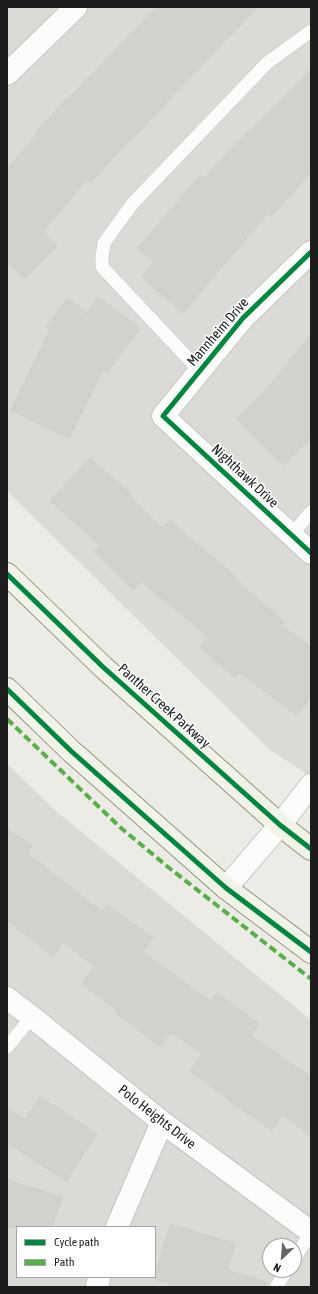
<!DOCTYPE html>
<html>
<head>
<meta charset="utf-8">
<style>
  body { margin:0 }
  #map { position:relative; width:318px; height:1294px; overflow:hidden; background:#ecebe6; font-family:"Asap Condensed",sans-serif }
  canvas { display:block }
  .frame { position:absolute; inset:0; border:8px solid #1d1d1d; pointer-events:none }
  .legend { position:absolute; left:16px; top:1226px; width:140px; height:52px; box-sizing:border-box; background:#fff; border:1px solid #a5a5a5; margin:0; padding:5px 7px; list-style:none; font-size:12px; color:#1d1d1d }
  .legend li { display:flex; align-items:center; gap:8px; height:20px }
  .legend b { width:20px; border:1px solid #a5a5a5 }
  .north { position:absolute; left:262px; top:1238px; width:40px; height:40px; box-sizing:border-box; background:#fff; border:1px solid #a5a5a5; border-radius:50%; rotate:206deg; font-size:11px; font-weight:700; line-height:16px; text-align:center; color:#1d1d1d }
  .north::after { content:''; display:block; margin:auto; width:14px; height:18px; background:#656563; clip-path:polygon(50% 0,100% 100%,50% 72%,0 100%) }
</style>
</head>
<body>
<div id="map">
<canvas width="318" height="1294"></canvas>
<div class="frame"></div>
<ul class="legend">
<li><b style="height:5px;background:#00873e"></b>Cycle path</li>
<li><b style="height:5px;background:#55b145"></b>Path</li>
</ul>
<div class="north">N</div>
</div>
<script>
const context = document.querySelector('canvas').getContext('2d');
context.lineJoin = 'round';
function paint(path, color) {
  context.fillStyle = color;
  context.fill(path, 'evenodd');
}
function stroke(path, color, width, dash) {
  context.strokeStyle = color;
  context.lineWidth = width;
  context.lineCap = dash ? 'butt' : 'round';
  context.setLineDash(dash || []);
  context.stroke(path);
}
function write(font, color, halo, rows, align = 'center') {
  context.font = font + ' "Asap Condensed",sans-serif';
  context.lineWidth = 3;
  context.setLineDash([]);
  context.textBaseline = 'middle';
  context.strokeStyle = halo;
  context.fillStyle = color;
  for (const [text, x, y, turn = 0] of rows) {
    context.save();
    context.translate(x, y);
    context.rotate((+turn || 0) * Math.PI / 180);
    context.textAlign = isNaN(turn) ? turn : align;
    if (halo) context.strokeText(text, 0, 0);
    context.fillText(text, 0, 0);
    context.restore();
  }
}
paint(new Path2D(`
  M7,7H311V777L270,750L7,491Z
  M7,764L56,811L311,1020V1287H7ZM17,1227H155V1277H17ZM270,1246H294V1270H270Z`), '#dbdad7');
const building = new Path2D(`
  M157,7H257L130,141L129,140L91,182L87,179L43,232L57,245L25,278L7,262V170L37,134L36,133L67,98L68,99Z
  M311,70V173L271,216L268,213L214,276L183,313L142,277L154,262L138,248L200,176L204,178L248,131L249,132Z
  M98,297L140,328L107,372L103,369L69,438L11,410L50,330L46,327L68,298L87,313Z
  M311,335V438L284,465L237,419L269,387Z
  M90,458L132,495L130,496L162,528L171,520L189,538L233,574L232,576L284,622L281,625L311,647V696L297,715L239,672L235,677L200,647L209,637L141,581L133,590L94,551L100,545L51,501Z
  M7,829L32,845L27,853L102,912L107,905L153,938L143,952L211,1002L217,993L259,1024L251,1036L311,1077V1135L282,1115L272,1130L227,1099L228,1098L190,1071L202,1054L171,1032L160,1046L115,1012L117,1010L82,984L95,966L63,942L53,956L7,920Z
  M40,1097L97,1134L66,1181L7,1142V1108L25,1120Z
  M7,1180L62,1197L52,1227H7Z
  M171,1224L235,1244L227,1270L266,1282L265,1287H179L154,1279Z`);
paint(building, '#d2d1cd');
stroke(building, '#cfccc7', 1);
const service = new Path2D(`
  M200,371L102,267V257L104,243L133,203L267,63L311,31
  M291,535L311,512
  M7,1047L32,1017
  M294,1259L311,1233
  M276,1287L287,1270`);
const minor = new Path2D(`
  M7,74L76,7
  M311,252L243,318L163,416L311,553
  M226,888L280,825L311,785
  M7,998L32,1017L162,1122L311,1232
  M117,1227L162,1122
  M97,1287L99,1277`);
const secondary = new Path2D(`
  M7,574L103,667L280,825L311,849
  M7,689L71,751L226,888L311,952`);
stroke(service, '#c4c4c2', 14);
stroke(minor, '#c4c4c2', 24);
stroke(secondary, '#91967e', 24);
stroke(service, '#fcfcfb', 13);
stroke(minor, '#fcfcfb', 22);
stroke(secondary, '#f1f3e9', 22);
stroke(new Path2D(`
  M7,719L121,828L168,867L311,979`), '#55b145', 4, [8, 4]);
stroke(new Path2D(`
  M311,252L243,318L163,416L311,553
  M7,574L103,667L280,825L311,849
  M7,689L71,751L226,888L311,952`), '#00873e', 5);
write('14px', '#1d1d1d', '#fff', [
  ["Mannheim Drive",218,332,-49],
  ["Nighthawk Drive",245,476,43],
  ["Panther Creek Parkway",164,706,42],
  ["Polo Heights Drive",157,1117,38]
]);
</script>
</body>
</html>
